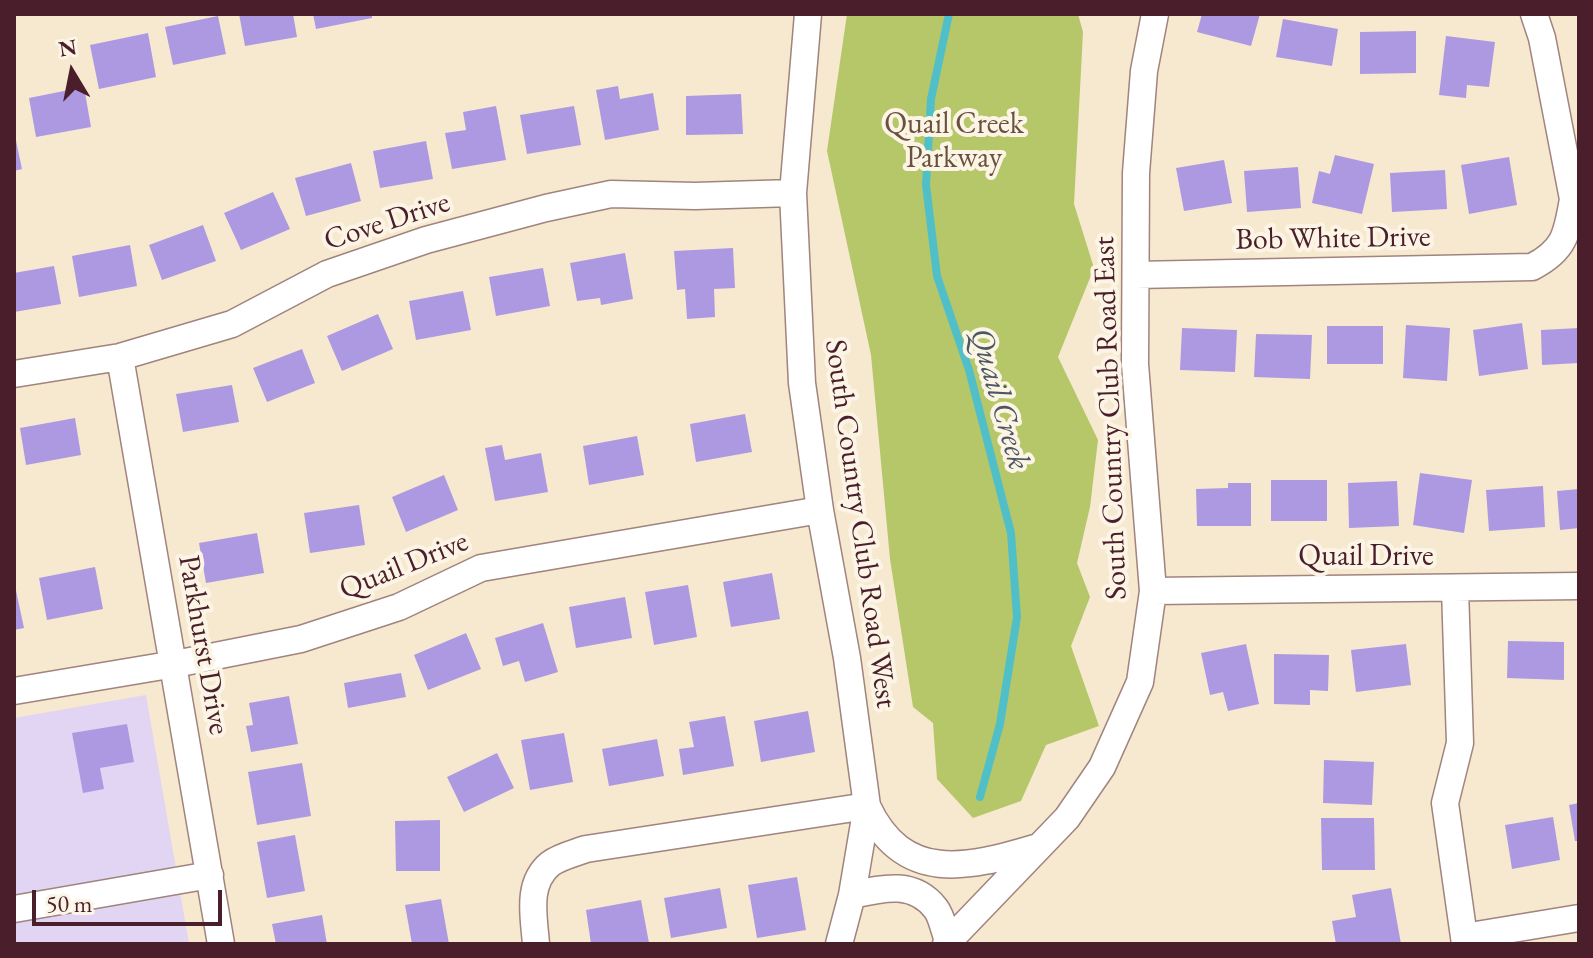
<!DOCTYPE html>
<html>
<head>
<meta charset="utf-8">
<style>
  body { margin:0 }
  #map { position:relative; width:1593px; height:958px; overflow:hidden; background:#f7e8d0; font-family:"EB Garamond",serif }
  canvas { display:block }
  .frame { position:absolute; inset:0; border:16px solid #4a1f2b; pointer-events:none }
  .north { position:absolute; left:32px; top:32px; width:80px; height:80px; -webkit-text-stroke:6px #fcf5e5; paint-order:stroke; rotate:350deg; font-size:22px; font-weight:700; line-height:32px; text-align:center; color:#4a1f2b }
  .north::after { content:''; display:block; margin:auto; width:28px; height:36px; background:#4a1f2b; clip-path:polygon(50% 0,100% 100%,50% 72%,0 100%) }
  .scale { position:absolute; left:32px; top:890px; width:190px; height:36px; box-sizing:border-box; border:4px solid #4a1f2b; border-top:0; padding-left:10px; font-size:24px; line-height:28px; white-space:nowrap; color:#4a1f2b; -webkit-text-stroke:6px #fcf5e5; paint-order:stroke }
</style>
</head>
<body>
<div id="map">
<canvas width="1593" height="958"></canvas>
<div class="frame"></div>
<div class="north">N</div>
<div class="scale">50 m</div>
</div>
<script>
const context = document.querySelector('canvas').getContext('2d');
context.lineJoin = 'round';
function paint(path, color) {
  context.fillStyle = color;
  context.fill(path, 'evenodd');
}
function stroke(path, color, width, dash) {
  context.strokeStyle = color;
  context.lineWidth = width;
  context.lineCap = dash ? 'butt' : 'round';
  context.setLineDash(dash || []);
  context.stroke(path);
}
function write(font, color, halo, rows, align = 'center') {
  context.font = font + ' "EB Garamond",serif';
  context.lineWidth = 8;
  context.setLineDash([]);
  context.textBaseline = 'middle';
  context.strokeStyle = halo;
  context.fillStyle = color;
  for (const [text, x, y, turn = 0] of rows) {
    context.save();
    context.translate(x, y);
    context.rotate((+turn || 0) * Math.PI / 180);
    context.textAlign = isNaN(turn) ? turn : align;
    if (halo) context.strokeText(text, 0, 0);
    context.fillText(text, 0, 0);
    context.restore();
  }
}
paint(new Path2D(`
  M146,695L189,944H14V718Z`), '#e2d4f3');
paint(new Path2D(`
  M847,14H1078L1083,32L1074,204L1094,268L1058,357L1098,440L1090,507L1077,563L1090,597L1071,646L1099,726L1046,745L1021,801L973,818L937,779L933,723L913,707L890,559L871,355L827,151Z`), '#b6c76a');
stroke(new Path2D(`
  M949,14L931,99L926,185L937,276L969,370L1011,533L1017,617L1000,724L980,797`), '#51bfc8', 8);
paint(new Path2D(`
  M239,14H293L297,37L245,46Z
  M313,14H372V18L316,29Z
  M1202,14H1260L1251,46L1197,32Z
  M218,16L226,54L173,65L165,27Z
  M1283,19L1338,29L1332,66L1276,57Z
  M1416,31V73L1360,74V32Z
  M148,33L156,77L99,89L90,45Z
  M1446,36L1495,42L1489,87L1467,85L1466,98L1439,95Z
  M618,86L620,99L653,93L659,130L605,140L596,90Z
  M84,87L91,127L36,137L29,98Z
  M741,94L743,134L686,135V96Z
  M496,106L506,160L452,169L445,133L466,130L463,112Z
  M574,106L581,145L527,154L520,115Z
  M14,131L22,169L14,171Z
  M426,141L433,179L380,188L373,151Z
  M1335,155L1374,164L1362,214L1312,203L1319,171L1330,174Z
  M1509,157L1517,205L1469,214L1461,165Z
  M1224,160L1232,203L1184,211L1176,168Z
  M351,163L361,201L306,216L295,178Z
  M1298,167L1301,208L1247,212L1244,171Z
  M1445,170L1447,209L1392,212L1390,173Z
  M273,192L290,229L241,250L224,213Z
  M203,225L216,261L162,280L149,245Z
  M130,245L137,286L79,297L72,256Z
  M733,248L735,288L714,289L715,317L687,319L685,289L677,290L674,251Z
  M625,253L633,299L601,305L600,298L577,301L570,263Z
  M54,266L61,304L14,312V273Z
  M543,268L550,306L496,316L489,277Z
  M463,291L471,330L416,340L409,301Z
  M378,314L393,349L342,371L327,336Z
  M1522,323L1528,369L1479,376L1473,330Z
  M1406,325L1450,328L1447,381L1403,378Z
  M1327,326H1383V364H1327Z
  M1182,328L1237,330L1235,372L1180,370Z
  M1579,328V363L1542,365L1541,330Z
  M1256,334L1312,335L1310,379L1254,377Z
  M302,349L315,383L267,402L253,368Z
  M232,385L239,422L183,432L176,394Z
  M745,414L752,452L696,462L690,424Z
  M75,418L81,455L26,465L20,428Z
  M637,436L644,475L589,485L583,446Z
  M502,445L505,460L541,453L548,492L495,501L485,448Z
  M1420,473L1472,480L1464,533L1413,525Z
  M444,475L458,510L406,532L392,497Z
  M1271,480H1327V521H1271Z
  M1397,481L1399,526L1349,528L1348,483Z
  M1228,483H1251V526H1197L1196,489L1228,488Z
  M1543,486L1545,527L1489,531L1486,490Z
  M1579,489V528L1560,530L1557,491Z
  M359,505L365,545L310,553L304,513Z
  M257,533L264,573L206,583L199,543Z
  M95,567L103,609L47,620L39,578Z
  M772,573L780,619L731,627L723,582Z
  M14,581L24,628L14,630Z
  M688,585L697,637L654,645L645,592Z
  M625,597L632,638L576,648L569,607Z
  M543,623L558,672L525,682L519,661L503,666L495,638Z
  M466,633L481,669L428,690L414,655Z
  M1508,641L1564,642V680L1507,678Z
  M1246,644L1259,704L1228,711L1223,692L1210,695L1201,653Z
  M1406,644L1411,685L1356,692L1351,650Z
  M1274,654L1329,655L1328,691L1310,690V705L1274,704Z
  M401,673L406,697L348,708L344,683Z
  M289,696L298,744L251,752L246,726L253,725L249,703Z
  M808,711L815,752L761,762L754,721Z
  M725,716L734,766L683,775L679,749L694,747L689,722Z
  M127,724L134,762L100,768L104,789L83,793L72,733Z
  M564,733L573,782L530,790L521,740Z
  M657,739L664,776L609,786L602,749Z
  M497,753L514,788L464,812L447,777Z
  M1324,760L1374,762L1372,805L1323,803Z
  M302,763L311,816L257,825L248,772Z
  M1579,803V841H1575L1569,805Z
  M1553,817L1560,860L1512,869L1505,825Z
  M1321,818H1374L1375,870H1322Z
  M440,820V871H396L395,821Z
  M295,835L305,891L267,898L257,842Z
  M797,877L806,930L757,938L748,885Z
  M720,888L727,928L671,938L664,898Z
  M1391,888L1401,944H1336L1332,921L1356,917L1352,895Z
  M441,899L449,944H412L405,905Z
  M641,900L649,943L591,944L586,910Z
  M322,915L327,944H276L272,924Z`), '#ad99e1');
const minor = new Path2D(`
  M808,14L793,193L802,383L820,510L847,658L867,806L852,895L839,944
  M1136,275L1532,267C1565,250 1567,234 1573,199L1542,38L1534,14
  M120,357L221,944
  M14,374L120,357L232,324L327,274L426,240L546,208L611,194L695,196L793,193
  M1455,589L1460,743L1445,803L1465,944
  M1153,591L1579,586
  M14,691L175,664L301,639L399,607L481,568L820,510
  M852,895C883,888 914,880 936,909C942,917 944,931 948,940
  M14,909L210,875
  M1464,937L1579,918
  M536,944C534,917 526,884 550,864C559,857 575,853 586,849L867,806C903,884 968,868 1035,848
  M946,944L1067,818L1102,767L1140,682L1153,591L1135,364L1136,173L1144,71L1155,14`);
stroke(minor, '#a0847e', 29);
stroke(minor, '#fff', 26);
write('30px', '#6a513e', '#fcf5e5', [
  ["Quail Creek",954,125],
  ["Parkway",954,159]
]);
write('30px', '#4a1f2b', '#fcf5e5', [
  ["Cove Drive",387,222,-18],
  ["Bob White Drive",1333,239,-1],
  ["South Country Club Road East",1111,418,-92],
  ["South Country Club Road West",860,524,82],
  ["Quail Drive",1366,557],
  ["Quail Drive",404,566,-22],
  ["Parkhurst Drive",203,645,80]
]);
write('italic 32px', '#4c5762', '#fcf5e5', [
  ["Quail Creek",999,399,74]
]);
</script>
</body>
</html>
